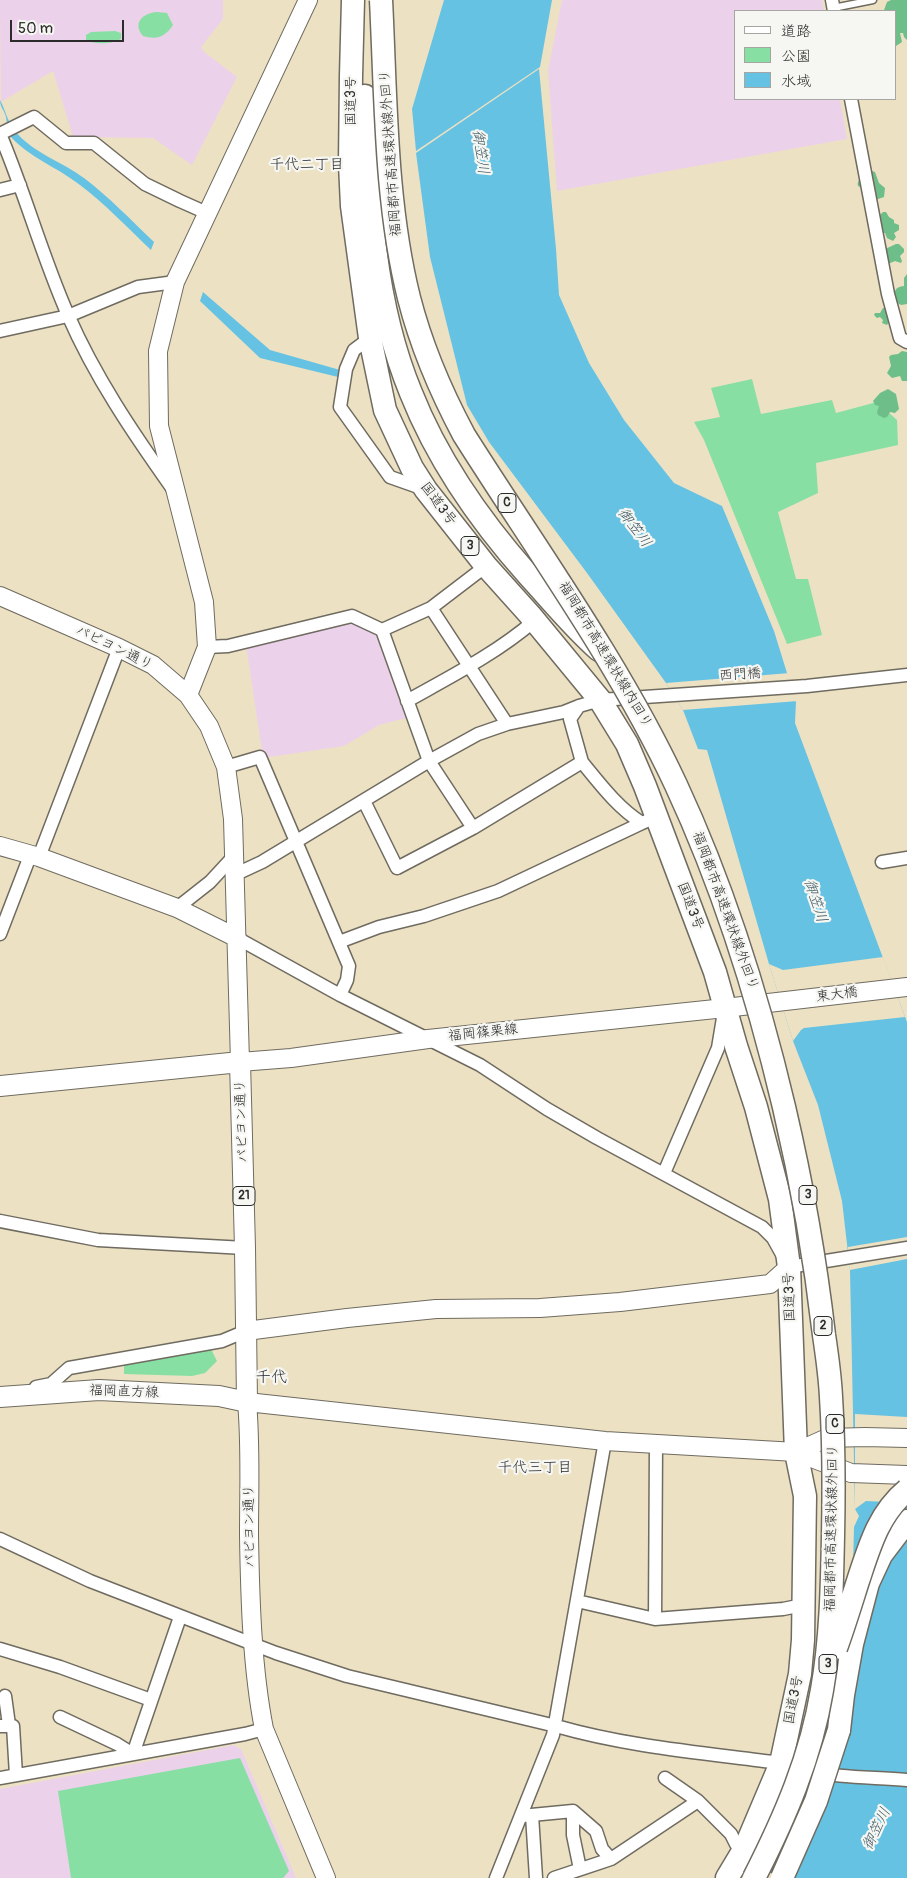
<!DOCTYPE html>
<html>
<head>
<meta charset="utf-8">
<style>
  body { margin:0 }
  #map { position:relative; width:907px; height:1878px; overflow:hidden; background:#ede1c3; font-family:Pangolin,"Klee One",sans-serif }
  canvas { display:block }
  .legend { position:absolute; left:734px; top:10px; width:162px; height:90px; box-sizing:border-box; background:#f6f6f2; border:1px solid #a5a5a2; margin:0; padding:6px 9px; list-style:none; font-size:15px; color:#2b2b2b }
  .legend li { display:flex; align-items:center; gap:10px; height:25px }
  .legend b { width:25px; border:1px solid #a5a5a2 }
  .scale { position:absolute; left:10px; top:20px; width:114px; height:22px; box-sizing:border-box; border:2px solid #2b2b2b; border-top:0; padding-left:6px; font-size:15px; line-height:18px; white-space:nowrap; color:#2b2b2b; -webkit-text-stroke:4px #f6f6f2; paint-order:stroke }
</style>
</head>
<body>
<div id="map">
<canvas width="907" height="1878"></canvas>
<ul class="legend">
<li><b style="height:6px;background:#fff"></b>道路</li>
<li><b style="height:14px;background:#88dfa3"></b>公園</li>
<li><b style="height:14px;background:#65c2e3"></b>水域</li>
</ul>
<div class="scale">50 m</div>
</div>
<script>
const context = document.querySelector('canvas').getContext('2d');
context.lineJoin = 'round';
function paint(path, color) {
  context.fillStyle = color;
  context.fill(path, 'evenodd');
}
function stroke(path, color, width, dash) {
  context.strokeStyle = color;
  context.lineWidth = width;
  context.lineCap = dash ? 'butt' : 'round';
  context.setLineDash(dash || []);
  context.stroke(path);
}
function write(font, color, halo, rows, align = 'center') {
  context.font = font + ' Pangolin,"Klee One",sans-serif';
  context.lineWidth = 4.5;
  context.setLineDash([]);
  context.textBaseline = 'middle';
  context.strokeStyle = halo;
  context.fillStyle = color;
  for (const [text, x, y, turn = 0] of rows) {
    context.save();
    context.translate(x, y);
    context.rotate((+turn || 0) * Math.PI / 180);
    context.textAlign = isNaN(turn) ? turn : align;
    if (halo) context.strokeText(text, 0, 0);
    context.fillText(text, 0, 0);
    context.restore();
  }
}
paint(new Path2D(`
  M0,0H223V19L201,47L203,51L237,77L192,165L153,138L73,137L53,71L1,102Z
  M562,0H822L824,11H736V99H840L847,139L557,191L548,71Z
  M350,619L379,634L406,718L379,725L344,746L263,758L246,645Z
  M234,1745L241,1749L296,1878H0V1789Z`), '#ecd1ea');
paint(new Path2D(`
  M157,12L167,13L173,25C165,37 157,40 143,36C132,23 143,13 157,12Z
  M115,31L121,33V39C112,44 95,45 86,40V35L91,32Z
  M752,379L761,414L832,400L836,413L877,402L897,420L898,445L816,463L818,493L778,512L796,579H808L822,635L787,644L704,440L694,422L720,417L711,388Z
  M211,1349L217,1361L205,1373L192,1376L124,1374V1365Z
  M240,1758L289,1871L283,1878H71L58,1791Z`), '#88dfa3');
paint(new Path2D(`
  M891,0H907V40L904,37L903,33H900L902,42L896,46V11L884,10L887,2Z
  M872,171L875,172L879,183L885,188L884,197L875,200L864,189L858,186C856,179 866,173 872,171Z
  M883,212H886L889,217L894,220V223L899,225V230L894,233L896,237L893,241L887,238L885,233H882L878,217Z
  M896,244H899L904,249V252L900,256L902,261L901,263L895,261L888,264L883,250Z
  M907,274V304L901,305L894,301C894,292 894,287 904,286V278Z
  M883,308H886L890,320L887,325L882,323L883,320L880,317L877,318L874,315L875,313H880Z
  M902,351L907,352V381H902L900,376L892,378L887,373L891,366L889,357L891,355L898,354Z
  M888,389L896,394L899,409L895,413L890,412L887,417L884,418L878,415L877,412L879,406L875,405L873,401L880,393Z`), '#6ebe89');
paint(new Path2D(`
  M444,0H552L540,67L416,151L412,109Z
  M539,69L556,249L559,295L589,363L624,420L674,483L722,506L774,631L796,702L795,723L907,1022V1878H778L793,1851L851,1650L854,1527L859,1516L855,1509L850,1270L842,1201L818,1105L793,1041L769,964L707,750L698,749L683,710L666,683L587,573L489,442L467,405L430,257L416,153Z
  M0,100C5,109 8,123 15,131C33,153 61,161 84,178C109,197 131,220 154,242L151,250C128,228 105,204 80,185C57,167 30,158 10,136C6,131 8,121 5,114C3,109 0,106 0,100Z
  M203,292L270,350L340,370L338,377L260,358L200,301Z`), '#65c2e3');
paint(new Path2D(`
  M790,673L798,701L683,710L666,683Z
  M883,957L905,1017L804,1028L801,1030L793,1041L769,964L783,970Z
  M907,1237V1259L850,1270L848,1258V1247Z
  M855,1414L907,1417V1503L866,1501L855,1509Z`), '#ede1c3');
const lane = new Path2D(`
  M833,8L873,0`);
const street = new Path2D(`
  M832,0L834,11
  M851,99L888,294L900,338L907,342
  M0,190L20,185
  M0,331L68,316L138,287L175,282
  M370,338L354,350L346,369L340,407L390,477L424,489
  M172,488C133,433 95,377 68,315C42,256 25,193 0,134L34,117L66,143H94L145,184L180,201L207,213
  M431,608L507,724
  M382,630L431,608L486,566
  M207,647L228,646L352,616L382,630L429,761L473,828
  M407,701C450,677 497,653 534,621
  M579,706L570,719L582,762
  M226,767L260,757L349,966L347,980L340,995
  M364,801L397,868L473,828L582,762C600,784 618,808 642,823L656,817
  M39,857L119,648
  M882,862L907,858
  M234,875L262,862L429,761L478,734L507,724L564,712L579,706L600,700L807,686L907,675
  M177,908L210,882L234,856
  M0,934L30,856
  M237,938L340,995L480,1065L547,1109L597,1138L762,1227L773,1238L789,1267L907,1248
  M339,942L379,927L424,916L498,891L642,823
  M664,1173L718,1048L723,1018
  M0,1221L98,1240L245,1248
  M36,1387L51,1384L69,1368L222,1341L246,1331
  M0,1539L90,1581L276,1653L347,1676L556,1726C629,1747 705,1753 780,1763C788,1764 797,1768 805,1770C838,1778 873,1777 907,1780
  M577,1601L655,1619L783,1609L803,1605
  M655,1619L656,1444
  M0,1649L60,1667L151,1700
  M5,1696L9,1725
  M60,1717L117,1744L133,1754L180,1617
  M0,1726H13L16,1775
  M0,1778L245,1734L264,1729
  M665,1778L698,1801
  M573,1811V1835L580,1869
  M532,1815L536,1878
  M521,1816L573,1811L596,1831L602,1849L611,1859
  M496,1878L553,1735L605,1441
  M554,1878L611,1859L698,1801L731,1834L736,1844L745,1848`);
const secondary = new Path2D(`
  M0,596L119,648L153,665L188,695L209,726L226,767L233,819L240,1062L291,1058L428,1039L725,1008L907,987
  M188,695L207,647L204,602L159,426L158,351L175,282L308,0
  M0,846L39,857L177,908L237,938
  M246,1331L347,1318L436,1309L540,1308L620,1302L770,1284L789,1267
  M796,1452L827,1438L865,1437L907,1438
  M326,1878L264,1729C252,1668 250,1598 249,1535C249,1491 251,1446 247,1402L605,1441L796,1452L851,1473L907,1475`);
const primary = new Path2D(`
  M0,1086L240,1062L245,1248L247,1402L219,1396L99,1390L0,1397`);
const highway = new Path2D(`
  M353,0L351,76L350,164L352,206L370,338L385,410L412,468L426,490L486,566L530,615L600,700L627,744L645,786L715,972L736,1046L756,1107L780,1199L789,1267L796,1452L805,1496L803,1640L800,1674L781,1763L745,1848L727,1878
  M365,96C369,196 372,299 411,393C438,461 480,521 529,576C552,601 573,627 599,650
  M839,1730L843,1695L852,1644L868,1583L881,1555L907,1521`);
stroke(lane, '#6f6b60', 9);
stroke(street, '#6f6b60', 15);
stroke(secondary, '#6f6b60', 20);
stroke(primary, '#6f6b60', 22);
stroke(highway, '#6f6b60', 25);
stroke(lane, '#fff', 6);
stroke(street, '#fff', 12);
stroke(secondary, '#fff', 18);
stroke(primary, '#fff', 20);
stroke(highway, '#fff', 22);
const highwayBridge = new Path2D(`
  M381,0C386,98 385,202 409,298C421,345 441,392 464,435C536,549 619,663 676,785C724,888 758,997 784,1107C802,1184 815,1257 824,1335C827,1355 830,1376 831,1397C834,1443 834,1489 833,1536C832,1587 831,1639 822,1690C811,1757 785,1817 754,1878
  M836,1648C844,1626 851,1603 858,1581C869,1548 878,1514 907,1490
  M782,1878L816,1801L839,1730`);
stroke(highwayBridge, '#6f6b60', 25, []);
stroke(highwayBridge, '#fff', 22);
for (const [x, y, w] of [
  [507,503,18],
  [470,546,18],
  [808,1195,18],
  [244,1196,22],
  [823,1326,18],
  [835,1424,18],
  [828,1664,18]
]) {
  const box = new Path2D();
  box.roundRect(x - w / 2, y - 9.5, w, 19, 4);
  context.fillStyle = '#f6f6f2';
  context.fill(box);
  stroke(box, '#2b2b2b', 1);
}
write('bold 12px', '#2b2b2b', null, [
  ["C",507,503],
  ["3",470,546],
  ["3",808,1195],
  ["21",244,1196],
  ["2",823,1326],
  ["C",835,1424],
  ["3",828,1664]
]);
write('14px', '#2b2b2b', '#f6f6f2', [
  ["国道3号",351,101,-90],
  ["福岡都市高速環状線外回り",391,153,-94],
  ["国道3号",438,504,53],
  ["パピヨン通り",114,648,26],
  ["福岡都市高速環状線内回り",605,655,59],
  ["西門橋",740,675,-4],
  ["国道3号",690,906,69],
  ["福岡都市高速環状線外回り",725,911,70],
  ["東大橋",837,995,-7],
  ["福岡篠栗線",483,1033,-6],
  ["パピヨン通り",242,1121,-92],
  ["国道3号",790,1297,-92],
  ["福岡直方線",124,1392,2],
  ["パピヨン通り",250,1526,-91],
  ["福岡都市高速環状線外回り",832,1528,-89],
  ["国道3号",794,1700,-79]
]);
write('italic 15px', '#3c5862', '#f6f6f2', [
  ["御笠川",480,152,82],
  ["御笠川",634,528,53],
  ["御笠川",815,901,72],
  ["御笠川",877,1829,-64]
]);
write('15px', '#2b2b2b', '#f6f6f2', [
  ["千代二丁目",307,165],
  ["千代三丁目",535,1468]
]);
write('16px', '#2b2b2b', '#f6f6f2', [
  ["千代",271,1378]
]);
</script>
</body>
</html>
